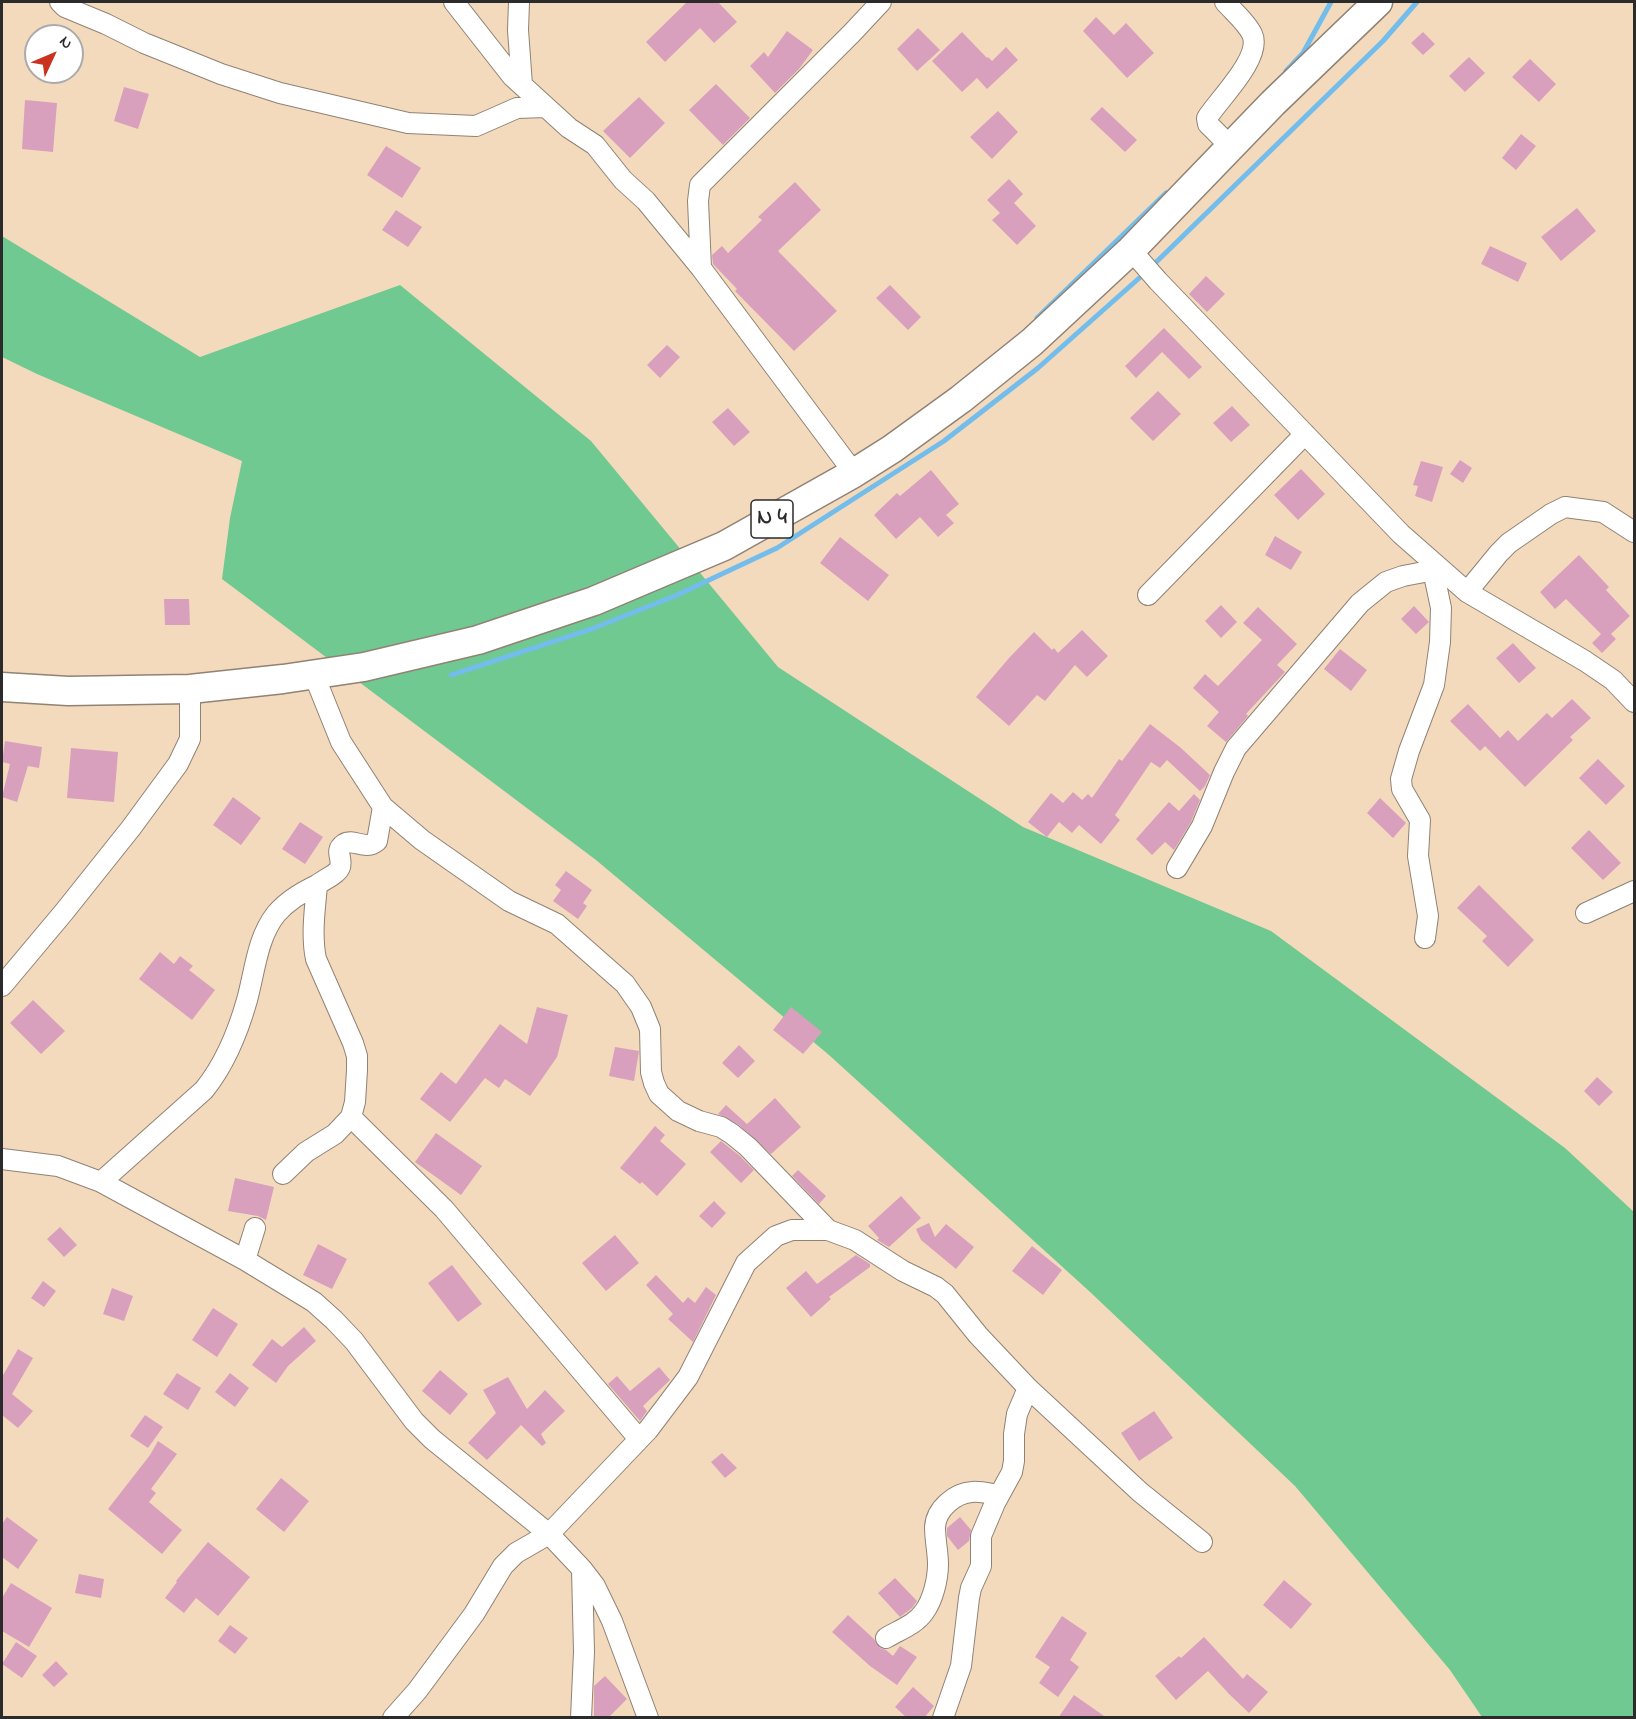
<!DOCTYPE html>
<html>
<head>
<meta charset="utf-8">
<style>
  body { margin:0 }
  #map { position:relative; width:1636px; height:1719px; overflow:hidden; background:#f4dabd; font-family:"Indie Flower",sans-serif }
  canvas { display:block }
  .frame { position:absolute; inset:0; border:3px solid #2b2b2b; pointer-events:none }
  .north { position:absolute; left:24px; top:24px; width:60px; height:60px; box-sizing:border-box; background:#fff; border:2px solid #aaa; border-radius:50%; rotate:46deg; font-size:16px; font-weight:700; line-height:24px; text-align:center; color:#2b2b2b }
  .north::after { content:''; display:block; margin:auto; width:21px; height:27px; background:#c8321e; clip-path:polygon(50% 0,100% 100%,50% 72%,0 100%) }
</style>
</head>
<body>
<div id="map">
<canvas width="1636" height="1719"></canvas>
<div class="frame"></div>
<div class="north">N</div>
</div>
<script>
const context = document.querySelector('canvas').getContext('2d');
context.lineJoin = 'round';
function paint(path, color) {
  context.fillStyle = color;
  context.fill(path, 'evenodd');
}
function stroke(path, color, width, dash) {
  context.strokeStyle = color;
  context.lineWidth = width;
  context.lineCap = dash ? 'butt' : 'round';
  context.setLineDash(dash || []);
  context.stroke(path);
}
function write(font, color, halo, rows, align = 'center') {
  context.font = font + ' "Indie Flower",sans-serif';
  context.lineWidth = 4.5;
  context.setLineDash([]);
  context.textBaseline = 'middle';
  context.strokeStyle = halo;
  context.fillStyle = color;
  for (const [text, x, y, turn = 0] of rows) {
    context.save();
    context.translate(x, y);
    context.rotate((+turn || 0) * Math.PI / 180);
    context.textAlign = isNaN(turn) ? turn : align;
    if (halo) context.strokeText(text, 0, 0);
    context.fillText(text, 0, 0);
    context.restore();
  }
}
paint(new Path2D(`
  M2,236L200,357L400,285L591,441L778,667L1023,827L1271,931L1565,1148L1634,1212V1717H1482L1450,1670L1295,1486L1089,1291L829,1055L596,860L222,579L230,518L242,461L37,374L2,357Z`), '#70c990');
stroke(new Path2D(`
  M1286,71L1303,53L1331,2
  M1037,318L1166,193
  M451,675L594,628L675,596L777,548L944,441L1038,368L1146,272L1383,41L1417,2`), '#72bdeb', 5);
paint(new Path2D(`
  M687,2H718L737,22L714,43L700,28L665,62L646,42Z
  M1096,17L1114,35L1126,23L1154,53L1127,78L1083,31Z
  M918,28L940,50L917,71L897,49Z
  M787,31L813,50L799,69L775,93L750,66L764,52L768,57Z
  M962,32L987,58L988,57L992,61L1006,47L1018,60L987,89L977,78L962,92L932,61Z
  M1423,32L1435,44L1423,55L1411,43Z
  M1469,57L1485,73L1465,92L1449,76Z
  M1530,59L1556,84L1539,102L1512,77Z
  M716,84L750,118L723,145L689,110Z
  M124,87L149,94L138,129L114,121Z
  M639,97L665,123L630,158L603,131Z
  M25,100L57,103L53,152L22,149Z
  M1102,107L1137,140L1125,152L1090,119Z
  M998,111L1018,132L992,159L970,137Z
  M1521,134L1536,146L1516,170L1502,158Z
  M386,146L421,168L402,198L367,175Z
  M1009,179L1023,194L1014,203L1036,226L1017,245L992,220L1000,213L987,200Z
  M795,182L821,210L778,251L837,311L794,351L735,291L737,289L713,264L712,255L722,246L728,253L762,220L758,217Z
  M1577,208L1596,231L1561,261L1541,237Z
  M396,210L422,227L408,247L382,230Z
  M1490,246L1527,263L1518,282L1481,264Z
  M1206,276L1225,294L1207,312L1189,294Z
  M890,285L921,317L908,330L876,298Z
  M1164,328L1202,367L1189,379L1162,352L1136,378L1125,366Z
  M667,345L680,357L660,378L647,365Z
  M1158,391L1181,414L1153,441L1130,418Z
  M1232,406L1250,425L1231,442L1213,423Z
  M728,408L750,432L734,446L712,422Z
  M1460,460L1472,468L1463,483L1450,474Z
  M1421,461L1443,467L1432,502L1415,496L1418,486L1413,485Z
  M1301,469L1325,494L1298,520L1274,495Z
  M931,470L959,504L946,515L954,523L938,537L920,517L896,539L874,515L897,493L900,496Z
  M1275,536L1302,552L1291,570L1265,555Z
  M840,537L889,575L868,601L820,563Z
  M1579,555L1609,587L1606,590L1630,616L1611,634L1616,639L1602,653L1592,643L1601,634L1566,599L1555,609L1540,592Z
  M164,599H189L190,625H165Z
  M1221,605L1237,622L1221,638L1205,621Z
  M1414,606L1429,622L1416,634L1401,619Z
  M1258,607L1297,644L1277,665L1285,672L1246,714L1248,716L1226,742L1207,726L1219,712L1193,688L1205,674L1218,686L1262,640L1243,623Z
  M1082,630L1108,656L1087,677L1075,665L1045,701L1037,695L1009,726L976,697L1009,658L1034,632L1052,650L1054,648L1058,653Z
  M1513,643L1536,668L1519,683L1496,658Z
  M1340,649L1367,670L1351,691L1324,669Z
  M1572,699L1591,718L1570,737L1573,740L1525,787L1485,746L1480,751L1450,721L1468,704L1500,738L1508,730L1518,741L1547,713L1552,718Z
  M1150,724L1181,748L1210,775L1205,786L1200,791L1167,760L1160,768L1151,762L1115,815L1120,820L1101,844L1079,825L1072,833L1059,822L1047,837L1028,822L1051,793L1063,803L1073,792L1082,800L1088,794L1092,798L1119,759L1122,761Z
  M5,741L42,747L39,768L28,766L17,802L2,797L10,764L2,762Z
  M71,748L118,752L114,802L67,798Z
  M1598,759L1625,786L1606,805L1579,778Z
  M1194,794L1200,800L1191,822L1174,850L1165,842L1152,855L1136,839L1169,802L1179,811Z
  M233,797L261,818L241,845L213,825Z
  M1380,798L1406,823L1393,838L1367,813Z
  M300,822L323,837L305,864L282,849Z
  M1589,830L1621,863L1603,880L1571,848Z
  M566,871L592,890L583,903L587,906L578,919L553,901L561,890L555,885Z
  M1479,885L1534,940L1508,967L1482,941L1487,936L1457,908Z
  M160,952L174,964L180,956L193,966L189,970L215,990L192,1020L139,979Z
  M33,1000L65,1031L41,1054L10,1023Z
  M537,1007L568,1015L557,1057L530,1096L505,1079L499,1088L485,1078L450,1122L420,1099L441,1072L456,1084L500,1024L527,1044Z
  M791,1007L822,1032L803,1054L773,1030Z
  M739,1045L755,1061L738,1078L722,1063Z
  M615,1047L639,1051L634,1081L609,1076Z
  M1597,1077L1613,1092L1599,1106L1584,1091Z
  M775,1098L801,1127L771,1154L739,1125L718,1114L726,1105L747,1124Z
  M655,1126L665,1135L660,1141L686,1164L657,1196L642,1182L640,1184L620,1168Z
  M436,1133L482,1166L461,1195L415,1162Z
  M721,1141L740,1156L754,1170L741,1183L710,1152Z
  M798,1170L826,1196L819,1204L792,1176Z
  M235,1178L274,1187L266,1220L258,1216L228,1211Z
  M901,1196L921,1218L889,1247L877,1240L879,1238L868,1226Z
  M714,1201L726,1213L712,1228L699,1216Z
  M929,1223L935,1237L946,1224L974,1247L956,1269L921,1240L916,1229Z
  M60,1227L77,1245L64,1257L47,1239Z
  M615,1235L639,1263L606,1291L582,1263Z
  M318,1244L347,1259L332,1289L303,1275Z
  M1032,1246L1062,1270L1043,1295L1012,1271Z
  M856,1255L870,1264V1267L829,1297L831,1299L811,1317L786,1288L806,1271L817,1284Z
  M452,1265L482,1304L458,1322L428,1283Z
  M656,1275L683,1303L688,1297L695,1303L706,1287L716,1295L693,1342L668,1319L673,1314L646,1285Z
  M43,1281L56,1291L44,1307L31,1298Z
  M112,1288L133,1296L124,1321L103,1314Z
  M213,1308L238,1324L217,1357L192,1340Z
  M304,1327L316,1341L288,1366L276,1383L252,1365L272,1339L282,1347Z
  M18,1349L33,1358L12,1394L33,1411L18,1428L2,1415V1377Z
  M659,1367L670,1380L643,1406L647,1411L640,1421L608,1384L617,1376L630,1391Z
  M440,1370L468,1394L450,1415L422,1391Z
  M177,1373L201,1388L188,1410L163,1394Z
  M230,1373L249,1388L235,1407L215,1392Z
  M508,1377L527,1409L545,1390L565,1411L541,1434L546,1443L542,1446L521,1425L487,1460L468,1443L496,1413L483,1390Z
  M1154,1411L1173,1438L1139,1461L1121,1433Z
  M145,1415L163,1427L148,1448L130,1436Z
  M158,1441L177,1454L151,1489L156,1493L149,1502L182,1530L162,1554L108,1509L150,1455Z
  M722,1453L737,1468L725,1478L711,1462Z
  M281,1478L309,1501L284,1532L256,1509Z
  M7,1517L38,1540L18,1569L2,1557V1524Z
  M960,1517L971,1530L969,1541L958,1550L947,1536V1528Z
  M208,1542L250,1577L218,1616L196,1598L184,1613L165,1598L177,1582L176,1581Z
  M79,1574L104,1579L101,1598L75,1593Z
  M895,1578L917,1601L912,1608L900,1617L878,1593Z
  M1284,1580L1312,1604L1291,1629L1263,1605Z
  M11,1583L52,1608L29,1647L2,1631V1598Z
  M848,1615L874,1639L880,1648L886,1650L893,1656L900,1646L917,1657L897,1685L870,1666L832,1632Z
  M1062,1616L1087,1633L1070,1660L1079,1667L1058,1697L1039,1683L1050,1667L1035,1657Z
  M230,1625L248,1638L235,1654L218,1641Z
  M1204,1637L1243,1679L1247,1674L1268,1692L1249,1713L1229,1694L1208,1671L1176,1700L1155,1676L1179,1656L1181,1658Z
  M16,1642L37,1656L22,1678L2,1664Z
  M56,1661L68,1674L54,1687L42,1675Z
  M605,1676L627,1699L608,1718H594V1686Z
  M913,1687L934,1706L924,1718H907L895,1707Z
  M1074,1695L1107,1718H1058Z`), '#d8a0bd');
const minor = new Path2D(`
  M60,2L65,7L106,24L144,43L221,74L280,93L408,123L476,126L517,108L545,107
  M454,2L512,76L569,128L595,145L623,180L646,201L701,268L854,473
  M519,2L518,30L522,85
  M1225,2C1234,12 1247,23 1252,34C1263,57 1219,99 1207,118L1208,124L1231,147
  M1131,250L1158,281L1401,534L1467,592L1585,661L1613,680L1634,702
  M701,268L698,201L700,185L852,33L881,2
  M1467,592L1499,553L1509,543L1551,514L1565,507L1603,512L1634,532
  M1148,595L1305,434
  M314,675L341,742L383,807L422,840L509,901L557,924L625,984L641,1007L650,1029L651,1072L654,1083L659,1094L678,1111L699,1121L721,1127L732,1134L748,1147L828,1230
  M1177,868L1202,826L1224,772L1236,748L1360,603L1386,582L1403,576L1440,569
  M1586,913L1634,891
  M1425,938L1428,916L1418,856L1420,820L1402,789L1401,779L1409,751L1434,685L1440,642L1441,608L1433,570
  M2,986L64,912L131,828L178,764L190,739V689
  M351,1117L444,1209L639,1439
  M2,1159L58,1166L101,1182L245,1260L314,1302L334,1320L354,1341L414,1421L432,1439L549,1534L582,1569L595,1586L612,1621L648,1718
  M283,1174L306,1152L335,1134L351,1117L355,1102L357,1070V1056L353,1043L316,959C311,935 315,909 317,885C323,880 338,874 340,867C343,858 334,851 344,844C354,838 365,851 377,841L383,807
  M101,1182L204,1090C225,1064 238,1032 247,1000C255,971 257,938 276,914C287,901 302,892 317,885
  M245,1260L255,1228
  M886,1638C899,1630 915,1625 924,1612C933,1600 938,1579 938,1564C938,1552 935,1540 935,1527C936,1509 955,1493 972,1492C981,1491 991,1494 999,1495
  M393,1718L417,1691L474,1614L503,1566L516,1553L549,1534L648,1430L688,1377L746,1263L776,1236L792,1230H828L855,1240L903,1271L936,1287L945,1294L978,1335L1028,1388L1140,1492L1202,1542
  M581,1718L584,1652L582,1569
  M943,1718L961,1666L969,1598L971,1588L981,1566V1536L995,1503L1012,1472L1014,1461V1434L1017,1414L1028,1388`);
const highway = new Path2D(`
  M2,687L68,691L190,689L283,679L364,667L478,640L594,601L724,546L854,473L892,449L961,399L1032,342L1131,250L1273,103L1378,2`);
stroke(minor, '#908274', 22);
stroke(highway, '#908274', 31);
stroke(minor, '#fff', 20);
stroke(highway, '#fff', 28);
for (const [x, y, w] of [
  [772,519,42]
]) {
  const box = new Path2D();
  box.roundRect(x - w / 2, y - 19, w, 38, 4.5);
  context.fillStyle = '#fff';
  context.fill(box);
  stroke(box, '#2b2b2b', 1.5);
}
write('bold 22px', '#2b2b2b', null, [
  ["N 4",772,519]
]);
</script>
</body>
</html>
